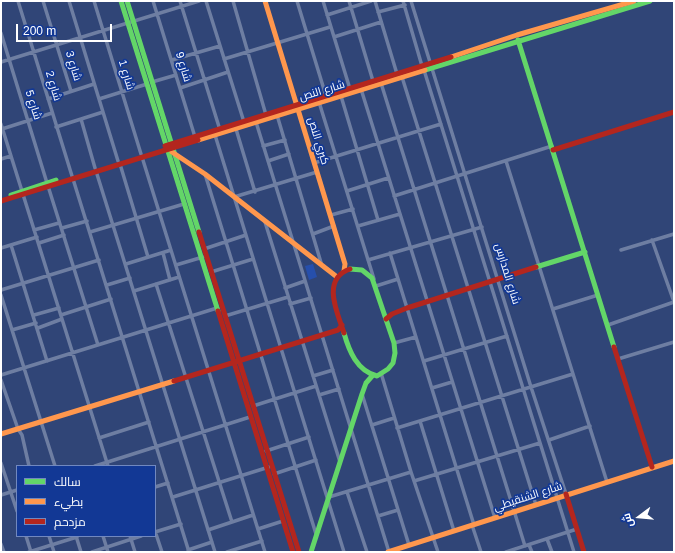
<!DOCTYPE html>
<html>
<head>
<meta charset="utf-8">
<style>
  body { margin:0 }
  #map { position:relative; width:675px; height:553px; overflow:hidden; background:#304577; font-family:Helvetica,Cairo,sans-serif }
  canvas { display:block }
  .frame { position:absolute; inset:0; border:2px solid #fff; pointer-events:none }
  .legend { position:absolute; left:16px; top:465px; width:140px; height:72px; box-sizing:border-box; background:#123895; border:1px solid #7188bf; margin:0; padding:5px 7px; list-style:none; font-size:12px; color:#fff }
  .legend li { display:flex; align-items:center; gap:8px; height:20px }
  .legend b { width:20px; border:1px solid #7188bf }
  .north { position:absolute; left:619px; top:497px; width:40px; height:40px; -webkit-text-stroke:3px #123895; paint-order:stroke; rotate:254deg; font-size:11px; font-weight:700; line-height:16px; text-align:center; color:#fff }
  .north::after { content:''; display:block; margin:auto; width:14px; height:18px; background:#fff; clip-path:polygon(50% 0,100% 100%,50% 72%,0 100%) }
  .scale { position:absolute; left:16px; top:24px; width:96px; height:18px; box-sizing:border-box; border:2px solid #fff; border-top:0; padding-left:5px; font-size:12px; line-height:14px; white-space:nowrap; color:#fff; -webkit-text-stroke:3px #123895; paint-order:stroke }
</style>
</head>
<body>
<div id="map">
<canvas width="675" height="553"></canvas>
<div class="frame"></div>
<ul class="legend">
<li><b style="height:5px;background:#63d668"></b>سالك</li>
<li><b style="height:5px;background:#ff974d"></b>بطيء</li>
<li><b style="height:5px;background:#b3261e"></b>مزدحم</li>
</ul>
<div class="north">ش</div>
<div class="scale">200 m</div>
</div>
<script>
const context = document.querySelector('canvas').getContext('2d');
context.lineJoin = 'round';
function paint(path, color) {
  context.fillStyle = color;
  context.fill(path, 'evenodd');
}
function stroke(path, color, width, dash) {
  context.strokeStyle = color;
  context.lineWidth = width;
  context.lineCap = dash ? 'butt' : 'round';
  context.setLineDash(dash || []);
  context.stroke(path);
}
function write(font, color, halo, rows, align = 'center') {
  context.font = font + ' Helvetica,Cairo,sans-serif';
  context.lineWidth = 3.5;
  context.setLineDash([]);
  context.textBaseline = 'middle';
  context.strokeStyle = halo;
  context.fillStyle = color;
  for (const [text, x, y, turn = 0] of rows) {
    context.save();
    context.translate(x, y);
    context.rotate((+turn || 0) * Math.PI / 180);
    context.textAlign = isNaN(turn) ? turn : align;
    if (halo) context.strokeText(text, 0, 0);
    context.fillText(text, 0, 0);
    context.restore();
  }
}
paint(new Path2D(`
  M313,264L317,277L309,280L305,266Z`), '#264fac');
stroke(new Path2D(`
  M18,1L72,176
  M43,1L71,91
  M69,1L118,161
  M94,1L141,154
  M153,1L195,137
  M180,1L220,130
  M206,1L244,122
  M233,1L266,115
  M297,1L326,96
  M323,1L350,89
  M349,1L373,81
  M375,1L397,74
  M403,1L422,66
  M411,1L531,387L566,494
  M378,12L405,5
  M327,15L371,1
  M1,33L47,183
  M334,37L381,22
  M224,59L330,27
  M172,60L220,46
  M1,62L199,1
  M424,70L574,552
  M402,77L536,505
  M152,82L176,75
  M381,83L525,546
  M180,88L228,72
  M361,89L495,518
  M341,96L378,220
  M48,99L94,84
  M99,99L147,84
  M319,102L374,279
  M277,115L322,266
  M81,119L95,168
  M256,122L389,552
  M1,124L108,466
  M56,127L103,112
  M2,129L52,113
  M236,129L255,192
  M215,135L344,552
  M263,146L285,140
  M142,157L265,552
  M1,159L11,156
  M268,161L289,154
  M506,161L607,482
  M314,163L441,124
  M120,164L148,257
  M96,171L215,552
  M205,174L316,534
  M73,179L189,552
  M48,186L98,345
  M347,191L388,178
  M394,196L552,146
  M234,197L317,172
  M331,215L353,209
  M265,222L340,462
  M358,226L400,214
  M62,228L87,221
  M34,230L59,223
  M90,232L184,204
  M313,234L334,226
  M652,240L674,302
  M39,243L64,235
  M11,245L47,361
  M1,248L37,237
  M204,249L246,235
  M621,250L674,234
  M163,253L170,280
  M390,253L474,525
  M368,260L482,227
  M126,264L171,250
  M176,265L203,257
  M211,272L253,259
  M156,284L232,522
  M107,285L130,278
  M376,286L398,279
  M285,288L305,281
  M1,290L99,260
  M134,291L179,277
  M1,295L55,466
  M290,304L311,298
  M553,309L598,295
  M34,315L59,308
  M61,315L111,299
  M225,316L288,297
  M608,325L674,302
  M38,328L62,319
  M12,330L36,323
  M394,343L416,337
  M618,359L674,342
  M424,361L507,336
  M381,373L411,472L438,552
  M1,375L217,308
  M313,376L333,370
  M1,380L18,429L22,435L29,466
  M432,388L452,382
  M362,394L409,545
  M319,395L339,389
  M253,406L316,386
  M420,421L454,531
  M372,425L394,418
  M397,428L573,374
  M99,438L149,422
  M549,440L590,426
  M266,451L309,437
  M1,463L17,511
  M95,466L250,417
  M274,474L316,460
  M414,481L540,443
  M155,487L168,483
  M347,492L367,552
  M1,495L17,490
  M173,497L269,467
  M329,497L411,472
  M378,516L398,510
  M472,525L481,552
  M258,529L283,521
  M208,530L253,515
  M155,531L162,552
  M155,532L181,524
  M26,536L31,552
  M49,536L54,552
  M76,536L81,552
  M103,536L108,552
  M130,536L135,552
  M547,539L552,552
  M1,544L4,552
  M529,545L532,552
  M188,550L212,542
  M29,552L77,537
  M92,552L141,536
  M227,552L262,541
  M506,552L577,529`), '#6e7ea2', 3.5);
stroke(new Path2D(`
  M121,1L218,311
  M127,1L199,232
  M518,40L614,347
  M425,70L650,1
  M11,195L56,180
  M536,267L585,252
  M344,333C349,351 357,371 377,376L388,369L393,363L395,353L394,343L372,278L362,270L350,269
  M311,552L362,394L366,383L373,375`), '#63d668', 5);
stroke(new Path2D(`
  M265,1L345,264L344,271
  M451,57L517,35L634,1
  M198,140L425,70
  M172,152L205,174L337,277
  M1,434L174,381
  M388,552L674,461`), '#ff974d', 5);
stroke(new Path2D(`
  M165,146L451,57
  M553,150L674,112
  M1,201L198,140
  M199,232L299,552
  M218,311L293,552
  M386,319L392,314L407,308L536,267
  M344,333C337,312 321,279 350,269
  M614,347L652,467
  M174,381L338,330L342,325
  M566,494L584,552`), '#b3261e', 5);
write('11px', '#fff', '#123895', [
  ["شارع 3",73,66,73],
  ["شارع 9",183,67,73],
  ["شارع 1",126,75,73],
  ["شارع 2",53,86,73],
  ["شارع النص",322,91,-17],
  ["شارع 5",33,105,72],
  ["كبري النص",318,141,73],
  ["شارع المدارس",507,274,73],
  ["شارع الشنقيطي",528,497,-18]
]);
</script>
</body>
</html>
